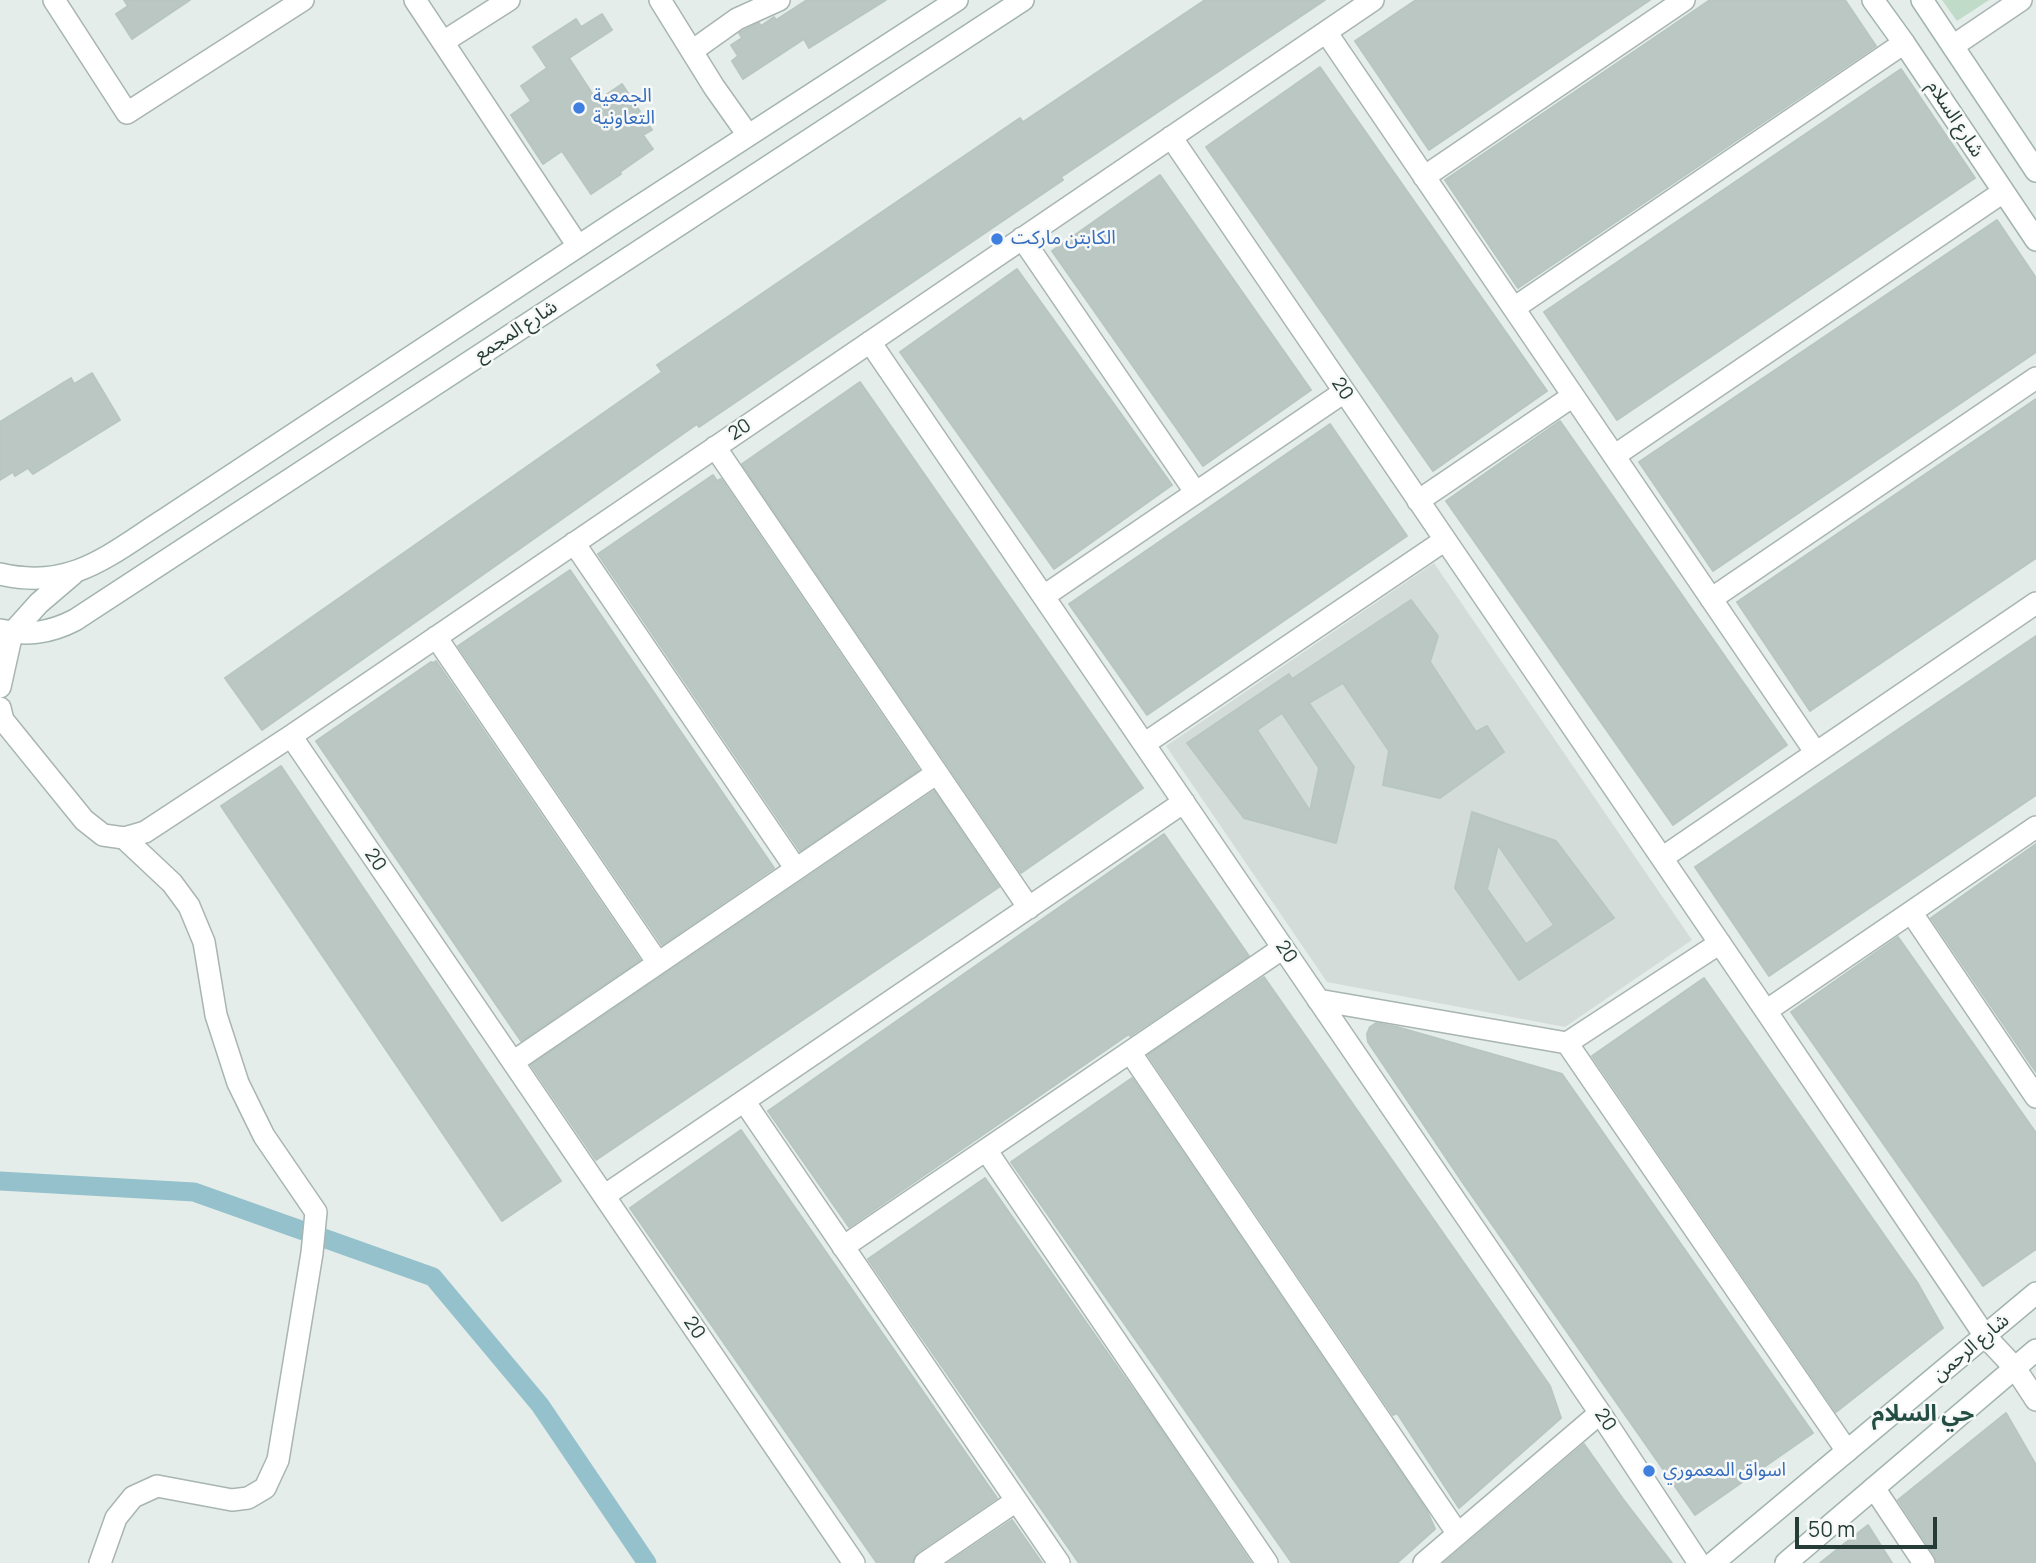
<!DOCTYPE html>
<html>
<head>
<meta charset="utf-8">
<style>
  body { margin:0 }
  #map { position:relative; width:2036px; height:1563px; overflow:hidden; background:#e5edea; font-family:Manrope,sans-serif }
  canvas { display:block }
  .scale { position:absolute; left:1795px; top:1517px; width:142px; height:32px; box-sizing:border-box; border:4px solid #263d37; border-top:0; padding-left:9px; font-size:21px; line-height:24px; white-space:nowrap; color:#263d37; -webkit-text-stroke:5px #f6f9f8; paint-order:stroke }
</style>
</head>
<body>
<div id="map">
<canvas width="2036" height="1563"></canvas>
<div class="scale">50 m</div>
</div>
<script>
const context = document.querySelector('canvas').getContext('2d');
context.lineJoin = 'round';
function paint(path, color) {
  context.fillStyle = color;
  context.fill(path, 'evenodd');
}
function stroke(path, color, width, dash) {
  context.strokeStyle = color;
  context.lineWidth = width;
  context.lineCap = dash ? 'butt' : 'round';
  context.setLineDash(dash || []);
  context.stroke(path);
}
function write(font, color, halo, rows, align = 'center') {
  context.font = font + ' Manrope,"Noto Sans Arabic",sans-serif';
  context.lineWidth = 5;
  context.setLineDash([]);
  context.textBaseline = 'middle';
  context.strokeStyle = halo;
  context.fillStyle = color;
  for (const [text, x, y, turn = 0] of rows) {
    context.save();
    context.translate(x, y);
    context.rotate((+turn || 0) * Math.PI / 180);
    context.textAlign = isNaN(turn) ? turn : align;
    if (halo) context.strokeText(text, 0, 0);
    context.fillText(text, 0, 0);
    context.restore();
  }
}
paint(new Path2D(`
  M1434,563L1692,940L1565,1027L1327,982L1166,746Z`), '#d4dcd9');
paint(new Path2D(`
  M1942,0H1989L1957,21Z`), '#c1dbc9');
stroke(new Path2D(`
  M0,1181L194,1192L433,1277L540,1405L647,1563`), '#94c1cb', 19);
const building = new Path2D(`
  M124,0H190L132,39L116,14L128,6Z
  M807,0H886L809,48L804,39L743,79L732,61L738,56L731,45L742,38L739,33L759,23L761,26L774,17L776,20Z
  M1205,0H1325L1061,177L1063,180L699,427L697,424L262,730L225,678L662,372L657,365L1020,118L1023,122Z
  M1416,0H1650L1429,150L1355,41Z
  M1710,0H1845L1876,46L1518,288L1445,180Z
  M602,14L612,30L569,58L597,101L622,84L652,130L643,135L653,149L620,172L621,174L591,194L562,151L543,164L511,115L531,101L521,86L547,68L533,47L576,19L581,27Z
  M1320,67L1547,391L1433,471L1206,147Z
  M1901,69L1975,178L1617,420L1544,312Z
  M1160,175L1311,390L1203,466L1052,251Z
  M1997,220L2036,278V352L1713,571L1639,462Z
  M1017,269L1172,485L1054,569L900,352Z
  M92,373L120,420L33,474L28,468L15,476L13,472L0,480V422L71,378L74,384Z
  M860,382L1143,788L1021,873L742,464Z
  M2036,399V558L1810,711L1737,602Z
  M1560,421L1787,745L1673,825L1446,501Z
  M1330,424L1407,536L1147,715L1069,604Z
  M713,475L717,481L721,479L919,770L800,851L598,554Z
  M570,570L774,868L662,945L458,646Z
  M1411,600L1438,636L1430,662L1476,732L1487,726L1504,752L1440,798L1383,785L1389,751L1343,683L1309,703L1354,767L1336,843L1244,818L1187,743L1289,674L1292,679ZM1282,713L1319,768L1310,811L1257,730Z
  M2036,636V795L1769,976L1695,867Z
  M436,661L640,960L521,1041L316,741L431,662L433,663Z
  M281,766L561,1181L502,1221L221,806Z
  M934,791L999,887L596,1160L531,1065Z
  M1472,812L1556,841L1614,918L1519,980L1455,888ZM1498,845L1554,925L1526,944L1487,889Z
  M1164,834L1249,956L1130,1036L1129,1034L849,1227L768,1111Z
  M2036,844V1072L1931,918Z
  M1898,937L2036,1133V1249L1983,1286L1791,1012Z
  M1264,977L1550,1386L1561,1418L1459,1508L1397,1413L1393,1415L1148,1055Z
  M1704,978L1917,1282L1943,1328L1836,1412L1592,1056Z
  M1376,1023L1397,1027L1562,1074L1813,1433L1695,1515L1463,1183L1368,1042L1367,1034L1370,1027Z
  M1132,1078L1427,1511L1435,1529L1397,1563H1292L1011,1162Z
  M741,1130L997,1498L918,1552L914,1557L912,1563H877L630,1208Z
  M985,1178L1153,1418L1251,1563H1079L904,1312L868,1259Z
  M2006,1413L2036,1465V1563H1937L1935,1556L1898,1500Z
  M1584,1444L1623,1499L1672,1563H1444Z
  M1012,1520L1042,1563H948Z
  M1868,1525L1892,1563H1820Z`);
paint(building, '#bbc7c3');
stroke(building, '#b8c6c1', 2);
const street = new Path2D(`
  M54,0L127,113L303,0
  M415,0L578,246
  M660,0L714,87L748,135
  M1326,32L1816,753
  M443,42L509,0
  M1953,46L2021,0
  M692,51L737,19L779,0
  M1171,137L1766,1011L1985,1336L2015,1368L2036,1400
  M1424,177L1684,0
  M1022,238L1196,493
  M1514,308L1904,43
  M870,342L1600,1413L1699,1563
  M715,447L1029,908
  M1614,456L2003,192
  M1418,501L1573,396
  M574,543L796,869
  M1044,596L1344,392
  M1711,599L2036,378
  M436,637L658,963
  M0,687L12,633
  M0,708L3,720L84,820L103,835L124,838L145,832L291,736L1373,0
  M291,736L854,1563
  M1144,744L1445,540
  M1662,858L2036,603
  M1911,912L2036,1097
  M1318,1000L1567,1043L1720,943
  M1766,1011L2036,827
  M1567,1043L1847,1451
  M1130,1052L1458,1534
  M513,1062L937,773
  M744,1101L1059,1563
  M986,1150L1267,1563
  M604,1196L1184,802
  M843,1247L1283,948
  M1874,1488L1924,1563
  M100,1563L116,1518L133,1497L157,1486L232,1500L248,1498L265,1488L278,1460L312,1253L316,1212L264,1136L238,1083L216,1015L204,942L189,906L172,883L124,838
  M925,1563L1016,1501
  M1424,1563L1600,1413`);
const secondary = new Path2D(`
  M1873,0L1904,43L2036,240
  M1922,0L2036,171
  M0,574C72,591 110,554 167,518L615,222L957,0
  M0,630C27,636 50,633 75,620L1023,0
  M12,633L39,603L73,574
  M1713,1563L2036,1293
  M1786,1563L2036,1350`);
stroke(street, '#a8b5b1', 24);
stroke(secondary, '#a2b4ae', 24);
stroke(street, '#fff', 21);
stroke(secondary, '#fff', 21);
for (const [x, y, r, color] of [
  [579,108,7,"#3f7fe0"],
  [997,239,7,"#3f7fe0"],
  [1649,1471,7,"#3f7fe0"]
]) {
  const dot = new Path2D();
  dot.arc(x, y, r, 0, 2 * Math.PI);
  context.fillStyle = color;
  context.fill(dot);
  stroke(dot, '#f6f9f8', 2.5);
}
write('19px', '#366cbe', '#f6f9f8', [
  ["الجمعية",593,97],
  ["التعاونية",593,119],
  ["الكابتن ماركت",1011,239],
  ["اسواق المعموري",1663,1471]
], 'left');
write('19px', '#263d37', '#f6f9f8', [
  ["شارع السلام",1955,119,57],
  ["شارع المجمع",516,331,-33],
  ["20",1342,389,56],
  ["20",740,430,-34],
  ["20",375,860,56],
  ["20",1286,952,56],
  ["20",694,1328,56],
  ["شارع الرحمن",1971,1348,-40],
  ["20",1605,1420,56]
]);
write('bold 23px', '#244d44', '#f6f9f8', [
  ["حي السلام",1923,1415]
]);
</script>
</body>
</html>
